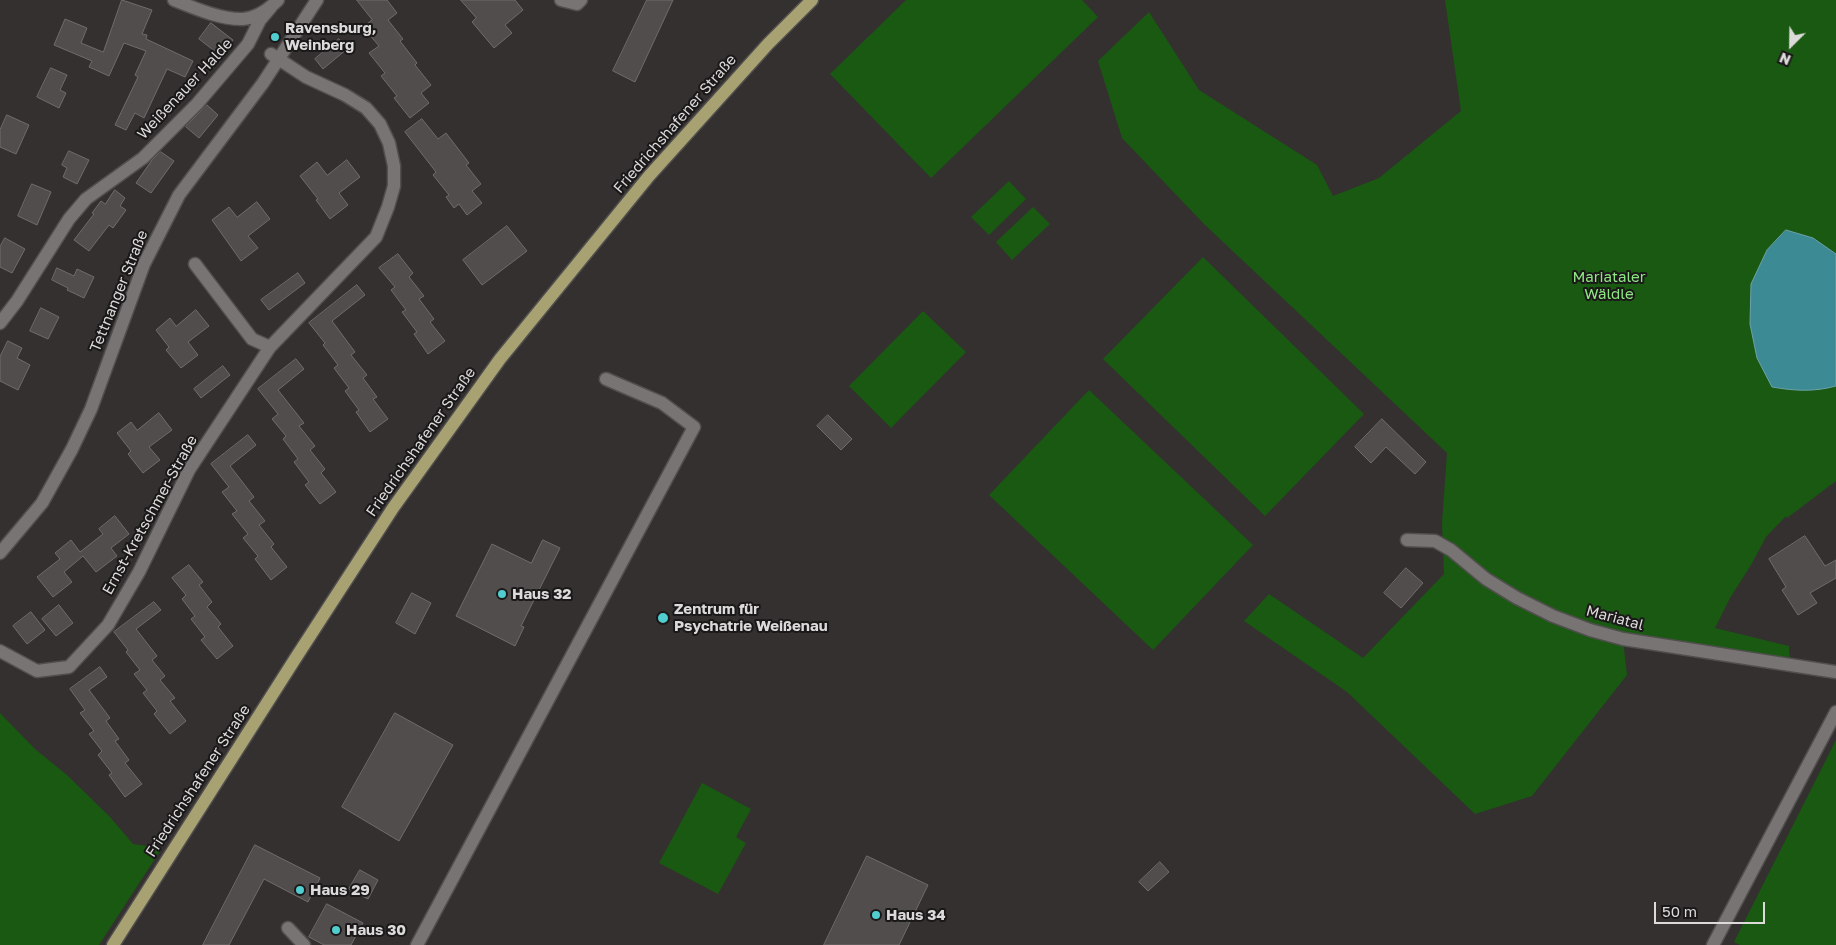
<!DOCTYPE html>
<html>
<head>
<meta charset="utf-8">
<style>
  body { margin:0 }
  #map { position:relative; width:1836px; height:945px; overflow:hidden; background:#33302f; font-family:"Golos Text",sans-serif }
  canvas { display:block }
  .north { position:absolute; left:1766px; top:20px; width:50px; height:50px; -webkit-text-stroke:4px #1a1818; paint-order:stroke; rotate:203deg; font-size:14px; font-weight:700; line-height:20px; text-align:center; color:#dddbda }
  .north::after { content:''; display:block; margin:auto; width:18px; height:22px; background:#dddbda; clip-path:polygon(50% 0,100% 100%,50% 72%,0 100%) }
  .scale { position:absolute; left:1654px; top:902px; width:111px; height:22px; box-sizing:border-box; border:2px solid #dddbda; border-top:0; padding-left:6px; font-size:15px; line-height:18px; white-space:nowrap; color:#dddbda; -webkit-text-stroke:4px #1a1818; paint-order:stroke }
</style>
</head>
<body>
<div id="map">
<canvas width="1836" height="945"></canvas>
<div class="north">N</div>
<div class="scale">50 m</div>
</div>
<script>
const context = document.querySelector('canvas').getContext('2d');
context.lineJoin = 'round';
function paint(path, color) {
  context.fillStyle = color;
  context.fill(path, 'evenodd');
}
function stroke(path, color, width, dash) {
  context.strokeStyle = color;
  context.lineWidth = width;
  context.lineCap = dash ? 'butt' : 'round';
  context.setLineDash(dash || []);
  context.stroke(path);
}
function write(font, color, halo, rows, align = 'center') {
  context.font = font + ' "Golos Text",sans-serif';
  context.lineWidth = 4;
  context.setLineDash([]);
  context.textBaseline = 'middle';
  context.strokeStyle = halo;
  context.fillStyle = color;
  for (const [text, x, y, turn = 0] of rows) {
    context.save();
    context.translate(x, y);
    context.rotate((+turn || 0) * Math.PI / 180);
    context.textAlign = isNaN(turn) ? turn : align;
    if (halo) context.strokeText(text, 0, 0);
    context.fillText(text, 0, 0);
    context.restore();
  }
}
paint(new Path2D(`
  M906,0H1082L1098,17L931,178L830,74Z
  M1445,0H1836V481L1787,518L1786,516L1766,537L1751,565L1730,598L1715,628L1789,646L1790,665L1623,640L1627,675L1532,796L1475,814L1347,692L1244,621L1269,594L1363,658L1444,574L1442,523L1447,453L1204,224L1122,138L1098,61L1149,12L1199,90L1317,165L1333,196L1379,178L1461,111Z
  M1009,181L1026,199L989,235L971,217Z
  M1033,207L1050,224L1012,260L996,242Z
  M1203,257L1364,414L1265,516L1103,359Z
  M923,311L966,352L891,428L849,386Z
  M1089,390L1253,545L1153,650L989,495Z
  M0,713L35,749L67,775L110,817L133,844L162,848L99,945H0Z
  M1836,740V945H1740L1734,942Z
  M702,783L751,809L736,837L746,843L718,894L659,863Z`), '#1a5912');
const water = new Path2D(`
  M1786,230L1813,238L1836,254V386C1814,392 1795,391 1772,387L1757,358L1750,324L1751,284L1767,250Z`);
paint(water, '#3c8a94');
stroke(water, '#6ca2a9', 1);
const building = new Path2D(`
  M122,0L152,10L142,34L147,35L146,39L193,61L185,77L167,69L144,118L135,113L126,130L115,125L138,77L135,75L146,51L124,43L109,76L89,67L92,61L54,45L65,19L87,28L81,43L103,52Z
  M357,0H387L397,13L388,20L403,39L400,41L417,63L415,65L431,85L421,93L429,103L410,118L394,98L397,96L381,76L385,73L369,53L379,46L363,27L372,20Z
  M461,0H515L523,10L505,25L512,33L494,48L472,22L476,18Z
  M647,0H673L635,82L613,71Z
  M211,23L233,40L221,56L199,39Z
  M339,39L347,49L323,69L315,59Z
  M51,68L67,75L60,90L66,93L59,108L37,97Z
  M207,105L218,115L199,138L186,127Z
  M7,115L29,125L16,154L0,147V130Z
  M422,119L438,139L446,133L469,163L466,165L481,184L472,191L482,203L467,215L459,204L454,208L446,197L449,195L433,175L436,172L405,132Z
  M69,151L89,160L77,184L63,177L67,168L62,165Z
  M161,152L174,161L151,193L136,183L152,160Z
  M347,160L360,177L339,193L348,205L330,219L316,200L318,199L300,176L317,162L327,175Z
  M32,184L51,192L37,225L18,216Z
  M115,190L125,198L120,206L126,210L113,228L109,225L89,251L74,240L94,214L92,213L101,201L105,204Z
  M257,202L270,219L248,236L258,248L241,261L212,220L229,207L237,217Z
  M507,226L527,251L482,285L463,260Z
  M5,238L25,249L12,273L0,267V247Z
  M398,254L413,273L409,277L424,296L419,299L434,319L430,322L445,341L428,354L414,334L417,332L402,312L406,310L391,290L395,287L379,268Z
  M57,268L74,276L77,269L94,277L84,298L67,290L68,288L52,280Z
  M298,273L305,283L269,310L261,300Z
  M357,285L365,295L332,321L355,352L351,355L367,375L363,378L377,397L373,399L388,419L370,432L356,412L359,410L345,391L349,388L334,368L338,365L323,345L325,343L309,323Z
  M41,308L59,317L48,339L30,331Z
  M196,310L209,326L188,342L198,355L181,368L166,350L169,347L156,330L170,318L176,326Z
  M8,341L22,348L17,358L30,365L18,390L0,381V357Z
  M296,359L304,369L278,390L304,423L299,426L315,446L310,450L325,469L321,473L336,492L320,504L305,485L309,482L294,462L298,459L283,439L286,436L272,419L278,414L258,389Z
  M223,366L230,375L201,398L194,389Z
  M159,413L172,430L149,447L160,460L143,473L128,454L131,451L117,433L131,422L137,430Z
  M828,415L852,439L841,450L817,426Z
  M1382,419L1426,462L1415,474L1386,447L1371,463L1355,447Z
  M248,435L256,445L230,466L254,497L249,501L265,521L259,525L274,544L271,547L287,567L271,580L255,559L258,556L243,538L248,534L232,514L237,511L222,492L229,487L211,464Z
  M115,516L129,534L111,548L117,556L96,572L83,556L64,572L72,582L53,597L37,577L60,559L55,553L71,540L80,552L103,534L99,529Z
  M1805,536L1825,566L1836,560V578L1810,593L1817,603L1798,615L1782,590L1786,587L1769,559Z
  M543,540L560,548L521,626L524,627L515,646L456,616L492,544L531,563Z
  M189,565L203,582L199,585L212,602L207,607L221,624L218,627L233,646L217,659L201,640L205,637L191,619L195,616L182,599L186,595L172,578Z
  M1406,568L1423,583L1401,608L1384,593Z
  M412,593L431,603L415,634L396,623Z
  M154,602L161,610L136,629L157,656L152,660L165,676L160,680L175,698L170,701L186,721L170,734L154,714L157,711L143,693L147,690L134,674L140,670L126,652L128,650L114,632Z
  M59,605L73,623L56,636L42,619Z
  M31,612L45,630L27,644L13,626Z
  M100,667L107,677L89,690L110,718L106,721L119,739L115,741L129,760L125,763L142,784L125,797L109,775L112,773L98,755L102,751L89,734L94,731L80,713L85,710L70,689Z
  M395,713L453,745L399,841L342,807Z
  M255,845L320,878L308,902L264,879L229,945H203Z
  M867,856L928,885L899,945H824Z
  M1160,862L1169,872L1148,891L1139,882Z
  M360,870L378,880L368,899L349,889Z
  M327,904L363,923L351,945H324L309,937Z`);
paint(building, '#514d4d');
stroke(building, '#706c6c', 1);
const minor = new Path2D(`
  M174,0C194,8 222,20 243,19C256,18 269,9 278,0
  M561,0L577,4L581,0
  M195,264L252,339L270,347
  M0,323L17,301L69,219L86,199L143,158L197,104L248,44L260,20L271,7
  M1407,540L1435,541L1451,550L1486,579L1517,598L1553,616L1590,630L1623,639L1836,672
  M0,553L42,503L72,449L91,409L144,264L179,195L263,83L317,0
  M0,651L37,671L69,667L108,625L139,572L189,470L270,347L376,237L388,207L394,186V166L389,143L380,124L366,108L345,95L306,77L271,54
  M288,928L304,945
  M417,945L694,427L662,403L606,379
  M1713,945L1836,712`);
const major = new Path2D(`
  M113,945L295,659L393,508L500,359L649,176L768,44L812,0`);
stroke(minor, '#514f4e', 15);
stroke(major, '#514f4e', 15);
stroke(minor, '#787473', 12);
stroke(major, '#a8a273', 12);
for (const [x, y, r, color] of [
  [275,37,5,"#52cdcf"],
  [502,594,5,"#52cdcf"],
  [663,618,6,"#52cdcf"],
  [300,890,5,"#52cdcf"],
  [876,915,5,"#52cdcf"],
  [336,930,5,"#52cdcf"]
]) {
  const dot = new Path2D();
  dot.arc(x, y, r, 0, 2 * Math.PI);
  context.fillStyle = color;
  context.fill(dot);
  stroke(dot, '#1a1818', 2);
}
write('bold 15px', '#dddbda', '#1a1818', [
  ["Ravensburg,",285,28],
  ["Weinberg",285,45],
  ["Haus 32",512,594],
  ["Zentrum für",674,609],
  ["Psychatrie Weißenau",674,626],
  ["Haus 29",310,890],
  ["Haus 34",886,915],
  ["Haus 30",346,930]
], 'left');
write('15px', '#dddbda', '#1a1818', [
  ["Weißenauer Halde",185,89,-47],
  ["Friedrichshafener Straße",675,124,-49],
  ["Tettnanger Straße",119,291,-68],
  ["Friedrichshafener Straße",421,442,-55],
  ["Ernst-Kretschmer-Straße",150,515,-61],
  ["Mariatal",1615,618,15],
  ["Friedrichshafener Straße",198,781,-57]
]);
write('15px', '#8ee683', '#1a1818', [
  ["Mariataler",1609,277],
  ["Wäldle",1609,294]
]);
</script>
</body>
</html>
